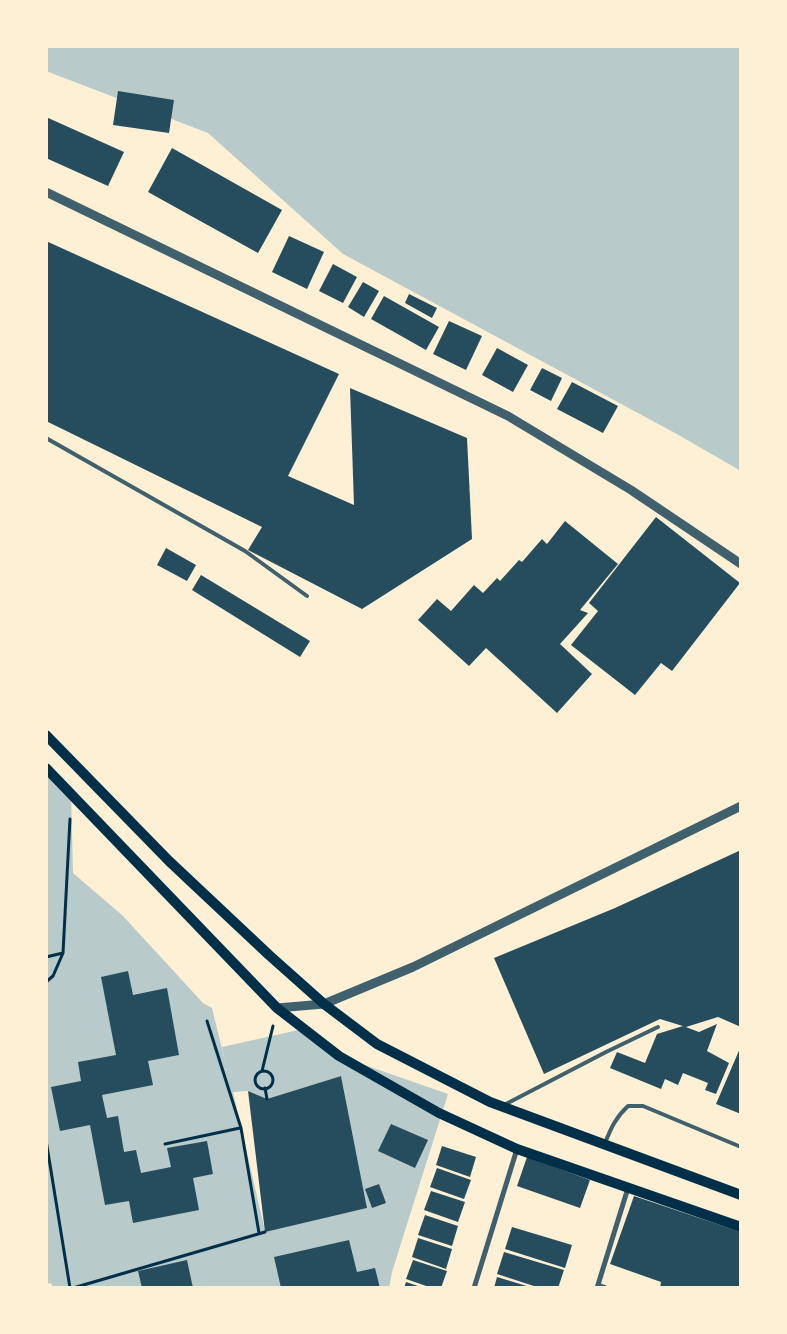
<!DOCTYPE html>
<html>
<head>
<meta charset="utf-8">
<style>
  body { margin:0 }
  #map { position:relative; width:787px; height:1334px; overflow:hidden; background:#fdf0d5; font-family:Inter,sans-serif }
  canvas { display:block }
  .frame { position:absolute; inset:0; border:48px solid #fdf0d5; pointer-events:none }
</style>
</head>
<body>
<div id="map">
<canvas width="787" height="1334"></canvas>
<div class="frame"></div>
</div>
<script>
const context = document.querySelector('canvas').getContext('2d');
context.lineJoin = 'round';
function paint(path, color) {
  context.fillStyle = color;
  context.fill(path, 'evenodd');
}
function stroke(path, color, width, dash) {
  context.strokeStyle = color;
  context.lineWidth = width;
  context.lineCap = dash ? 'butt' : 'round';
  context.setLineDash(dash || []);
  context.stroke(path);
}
paint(new Path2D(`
  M46,46H741V471L675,433L343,254L208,133L46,71Z
  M46,767L71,793L73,873L123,916L203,1003L212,1008L226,1065L222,1047L303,1029L339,1056L448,1094L392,1272L389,1288H53L51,1283L46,1284ZM341,1076L367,1208L265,1231L233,1092L248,1091L267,1099Z`), '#b9caca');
paint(new Path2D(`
  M118,91L174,100L169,133L113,125Z
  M46,117L124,152L108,186L46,158Z
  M172,148L282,210L258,253L148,192Z
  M289,236L324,252L307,289L272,272Z
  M46,241L339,374L288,476L354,505L350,388L467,438L472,539L362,609L248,550L262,527L46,421Z
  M333,264L357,277L343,303L319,291Z
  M363,282L379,291L364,317L348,307Z
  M409,294L437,308L432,318L405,303Z
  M384,296L439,327L426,350L371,319Z
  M449,321L482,336L466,370L433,354Z
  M497,348L528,365L513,392L482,375Z
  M542,368L562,378L551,401L530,390Z
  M572,382L618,406L603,433L557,409Z
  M656,517L740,583L672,671L661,663L635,695L571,645L598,611L589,603Z
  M565,521L618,564L580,610L588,613L560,644L592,674L557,713L486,648L469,666L418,620L437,599L451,611L474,585L483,593L497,578L500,581L519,560L522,562L542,539L547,544Z
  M166,548L196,565L187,581L157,565Z
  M201,575L310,641L300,657L192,590Z
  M741,850V1027L718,1017L686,1027L660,1019L544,1074L494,958L615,908Z
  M128,971L133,995L167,988L179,1055L148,1061L153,1085L102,1095L107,1118L118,1116L124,1152L136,1150L141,1173L171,1167L167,1148L207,1141L213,1174L193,1178L199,1210L133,1223L129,1201L105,1205L90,1125L60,1131L51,1087L81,1081L78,1062L116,1055L101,977Z
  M717,1024L707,1051L729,1063L716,1094L705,1090L708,1083L683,1073L678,1085L665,1079L661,1089L610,1068L617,1052L645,1063L657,1034L683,1026L699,1032Z
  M741,1046V1114L716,1104Z
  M341,1076L367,1208L265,1232L248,1091L267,1099Z
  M391,1124L428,1140L415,1168L378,1151Z
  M442,1146L476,1157L470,1177L436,1165Z
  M527,1157L590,1180L580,1208L517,1186Z
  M437,1168L471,1180L464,1199L430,1187Z
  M379,1184L386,1203L372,1208L365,1189Z
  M431,1191L465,1202L458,1222L424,1210Z
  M634,1196L741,1232V1268L739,1274L741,1275V1288H660L661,1282L610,1264Z
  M425,1215L458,1226L452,1246L418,1235Z
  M512,1227L572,1245L565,1268L505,1249Z
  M418,1238L452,1249L446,1269L412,1257Z
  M349,1240L357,1272L375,1268L380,1288H281L274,1257Z
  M504,1252L564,1270L558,1288H540L497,1274Z
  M187,1260L193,1288H142L138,1271Z
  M413,1260L447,1271L441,1288H432L406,1279Z
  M497,1277L530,1287V1288H494Z
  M406,1282L421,1287V1288H404Z`), '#264d5e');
stroke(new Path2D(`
  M46,957L63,953
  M46,982L53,976L63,953L70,819
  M207,1021L241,1128L259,1233
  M262,1071L273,1026
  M255 1080a9 9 0 1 1 18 0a9 9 0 1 1-18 0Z
  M265,1088L267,1099
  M46,1140L70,1288
  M165,1144L240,1128
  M73,1288L265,1232`), '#003049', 3);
stroke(new Path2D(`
  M46,438L245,551L307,596
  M504,1105L606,1052L658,1027
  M605,1143C611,1128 616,1117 628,1106H643L741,1147`), '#3f606c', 4);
stroke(new Path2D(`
  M598,1285L606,1288
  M474,1288L517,1149
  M597,1288L628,1188`), '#3f606c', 5);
stroke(new Path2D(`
  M46,192L508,416L631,490L741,564
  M277,1008L324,1004L413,967L741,806`), '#3f606c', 9);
stroke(new Path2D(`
  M46,735L169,861L269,955L324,1004L377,1044L490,1102L741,1195
  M46,768L277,1008L339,1056L439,1113L517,1149L741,1227`), '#003049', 10);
</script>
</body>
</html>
